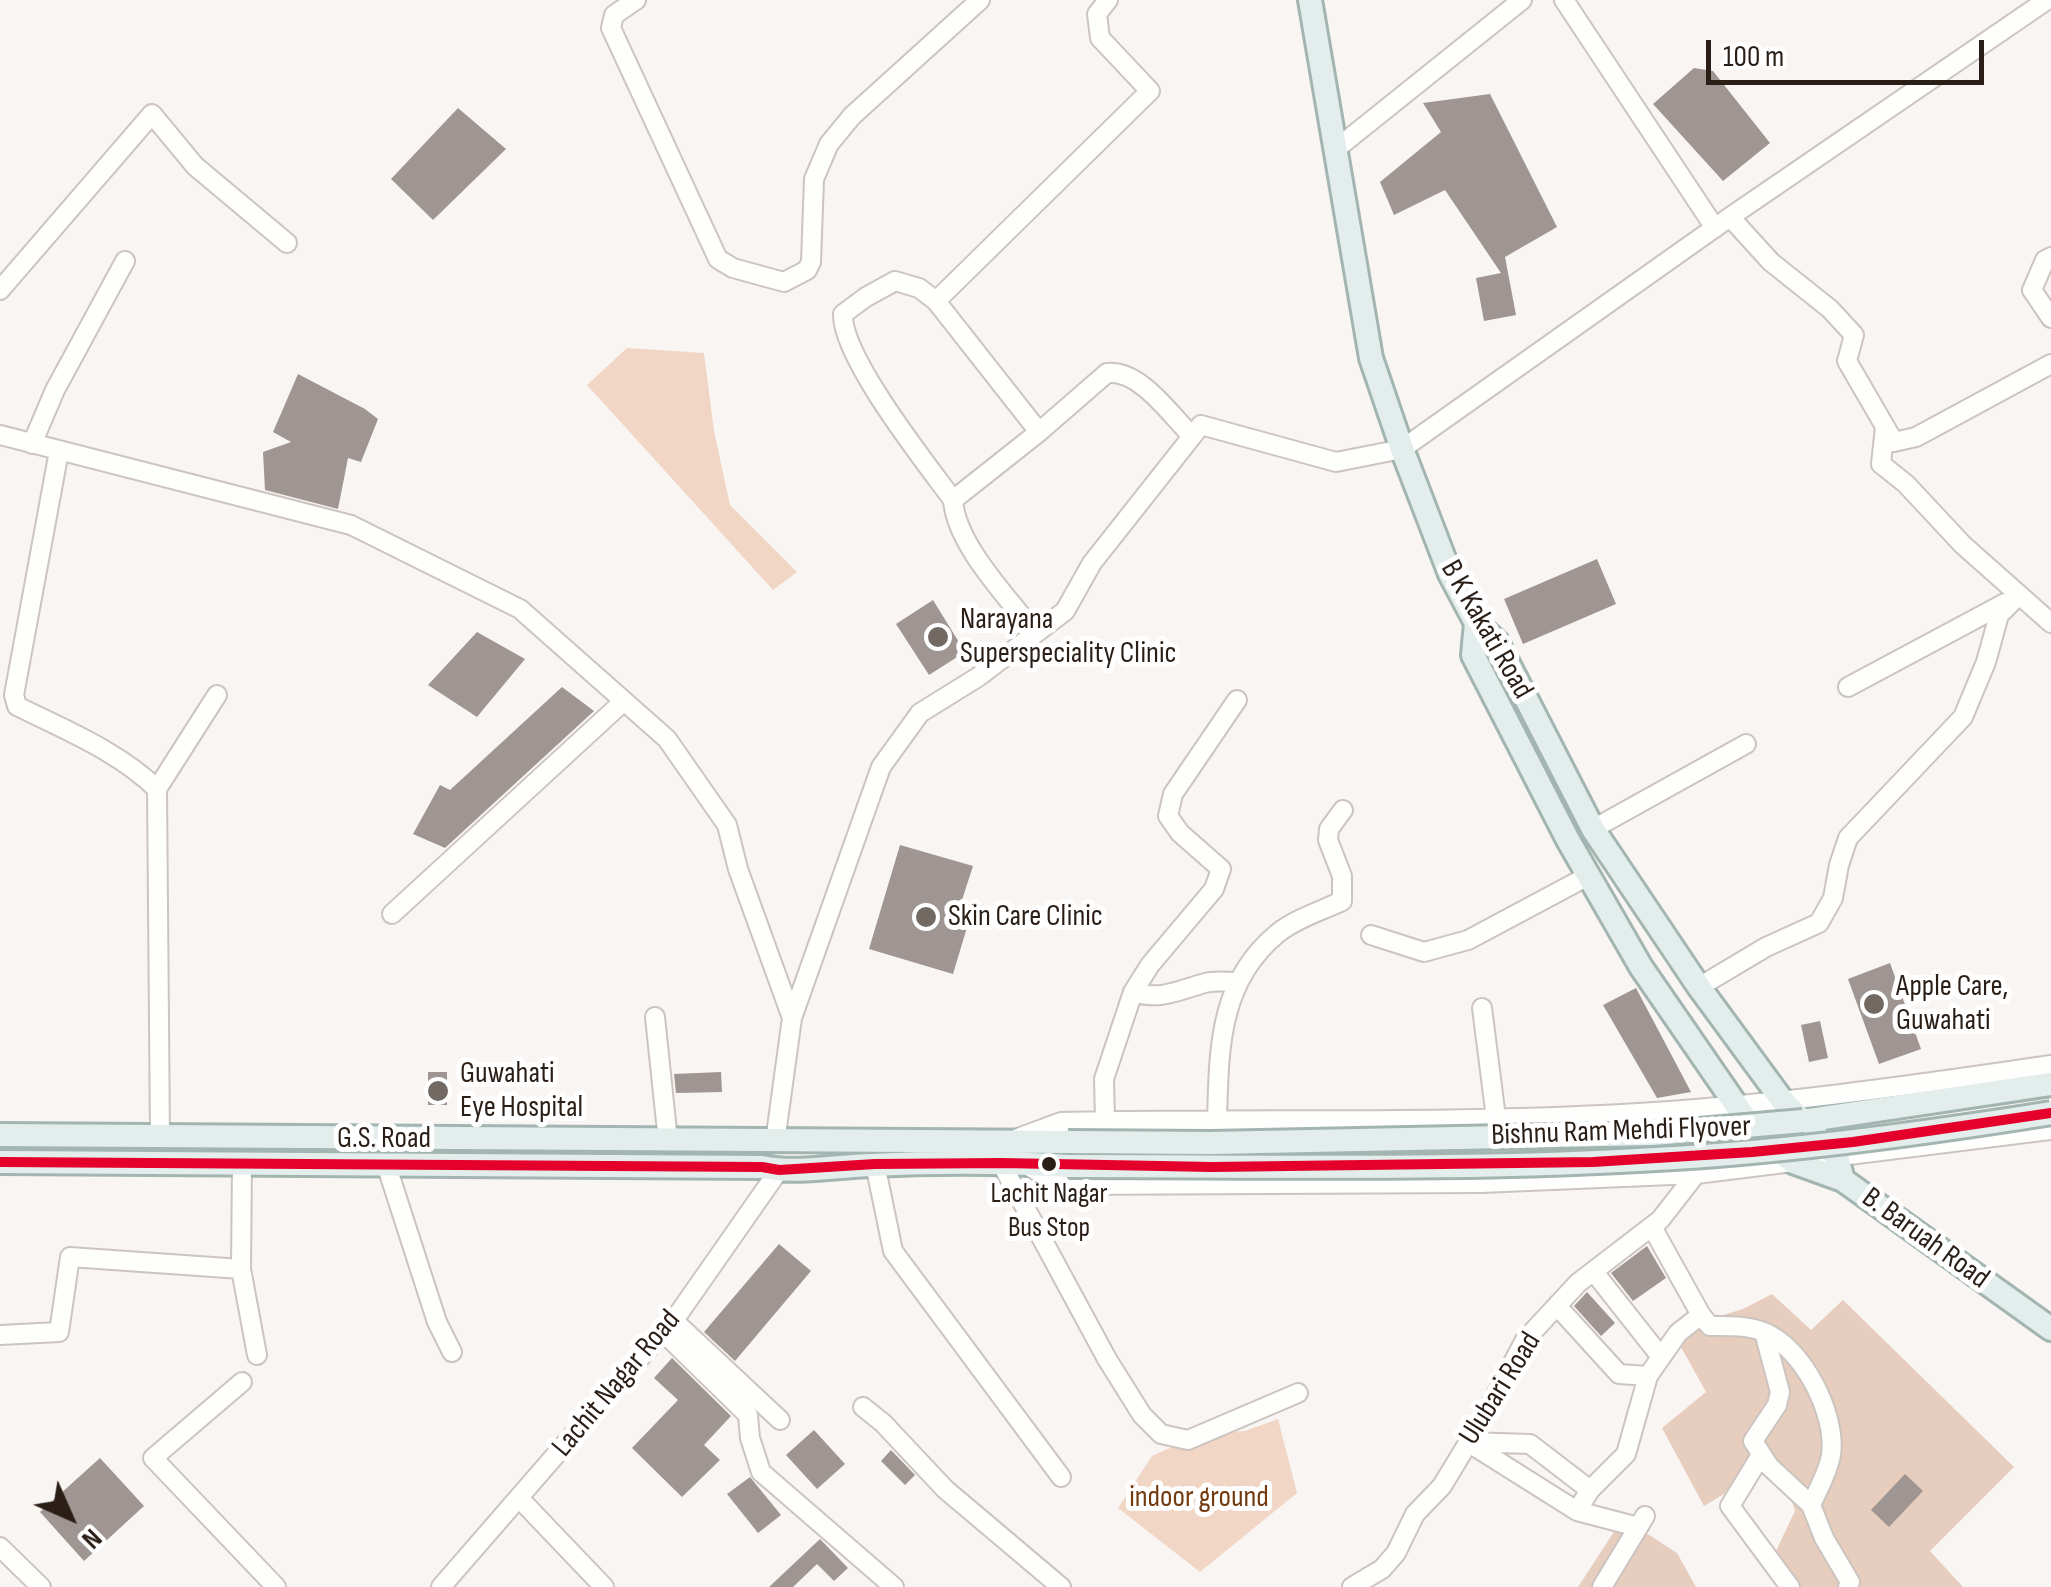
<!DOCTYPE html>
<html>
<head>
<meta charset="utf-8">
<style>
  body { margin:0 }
  #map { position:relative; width:2051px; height:1587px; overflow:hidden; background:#f9f5f3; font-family:"Sofia Sans Condensed",sans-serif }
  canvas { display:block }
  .north { position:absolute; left:20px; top:1467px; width:100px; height:100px; -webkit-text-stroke:8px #fff; paint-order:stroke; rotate:135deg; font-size:28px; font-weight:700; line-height:40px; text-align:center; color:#2a1e16 }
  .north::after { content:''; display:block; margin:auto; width:35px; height:45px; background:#2a1e16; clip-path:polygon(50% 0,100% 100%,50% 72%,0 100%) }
  .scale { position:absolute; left:1706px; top:40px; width:278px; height:45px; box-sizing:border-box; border:5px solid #2a1e16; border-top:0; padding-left:12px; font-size:30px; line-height:35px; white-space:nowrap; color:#2a1e16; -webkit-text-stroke:8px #fff; paint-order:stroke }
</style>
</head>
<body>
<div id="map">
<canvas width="2051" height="1587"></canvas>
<div class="north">N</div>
<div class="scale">100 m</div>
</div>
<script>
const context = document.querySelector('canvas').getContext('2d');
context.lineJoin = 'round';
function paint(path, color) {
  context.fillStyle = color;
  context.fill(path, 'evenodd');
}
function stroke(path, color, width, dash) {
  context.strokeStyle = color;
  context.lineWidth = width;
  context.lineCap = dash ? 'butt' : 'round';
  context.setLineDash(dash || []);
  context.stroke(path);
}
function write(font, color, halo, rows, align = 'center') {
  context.font = font + ' "Sofia Sans Condensed",sans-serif';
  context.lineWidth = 10;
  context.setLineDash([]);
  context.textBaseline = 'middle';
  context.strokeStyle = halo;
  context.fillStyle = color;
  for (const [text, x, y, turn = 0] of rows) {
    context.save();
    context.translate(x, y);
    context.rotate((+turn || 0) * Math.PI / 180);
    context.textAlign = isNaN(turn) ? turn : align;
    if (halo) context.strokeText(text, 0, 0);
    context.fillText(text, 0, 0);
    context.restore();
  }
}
paint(new Path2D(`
  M627,348L704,353L714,431L730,505L797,572L773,590L587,385Z
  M1278,1419L1297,1493L1200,1572L1118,1508L1152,1456L1203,1433L1245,1431Z`), '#f1d6c6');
paint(new Path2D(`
  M1772,1294L1811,1330L1843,1300L2014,1467L1930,1551L1963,1587H1794L1775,1553L1795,1511L1780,1467H1769L1704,1506L1662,1428L1706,1392L1672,1331L1743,1309Z
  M1623,1518L1677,1553L1696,1587H1578Z`), '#e7cdbd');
paint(new Path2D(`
  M1694,68L1713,71L1770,143L1723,181L1653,104Z
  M1490,94L1557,227L1505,257L1516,315L1484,321L1476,278L1501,273L1445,190L1394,215L1380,182L1441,132L1423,103Z
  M458,108L506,149L433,220L391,179Z
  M298,374L365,409L378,419L361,462L348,458L338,509L265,490L263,452L291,442L273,432Z
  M1597,559L1616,604L1523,644L1504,599Z
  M933,600L965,652L929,675L896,624Z
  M477,632L525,659L477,717L428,685Z
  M562,687L594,711L445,848L413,834L440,785L450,790Z
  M900,845L973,866L962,900L974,904L953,974L869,949Z
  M1890,963L1921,1049L1879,1064L1848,979Z
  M1636,988L1691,1092L1657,1098L1603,1005Z
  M1820,1021L1828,1058L1809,1062L1801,1025Z
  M428,1072H447V1105H428Z
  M721,1072L722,1092L676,1093L674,1074Z
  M779,1244L811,1271L735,1361L704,1332Z
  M1647,1246L1666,1278L1633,1301L1611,1273Z
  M1587,1292L1615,1323L1601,1336L1574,1306Z
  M672,1358L731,1416L704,1445L720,1460L682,1497L632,1448L678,1400L654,1378Z
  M814,1430L845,1464L817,1489L786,1455Z
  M891,1450L915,1475L905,1485L881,1461Z
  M100,1458L144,1506L84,1561L40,1512Z
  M1905,1474L1923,1491L1889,1527L1871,1510Z
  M750,1477L781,1515L758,1533L727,1494Z
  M820,1539L848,1568L834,1581L817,1564L793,1587H769Z`), '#9f9592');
const minor = new Path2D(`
  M636,0L614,15L611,28L718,259L733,268L784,282L807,270L811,262L814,179L829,144L852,116L980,0
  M1108,0L1097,14L1100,38L1150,91L936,301L1039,432L1107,373C1140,370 1169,413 1191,435
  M1564,0L1715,228
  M1336,149L1522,0
  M1730,217L1771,262L1830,309L1854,335L1847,361L1894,442L1916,437L2051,364
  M2051,257L2045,260L2032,290L2051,318
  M0,290L152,114L195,166L287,243
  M936,301L919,288L895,281L866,297L843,314C841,356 925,462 953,500
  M1885,427L1881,464L1906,484L1963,545L2051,623
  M0,435L351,525L520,609L667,739L727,825L738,869L792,1018
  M32,444L55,390L125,261
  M59,451L14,695L17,706C65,730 118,751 157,789L160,1138
  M1035,633C1008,597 956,545 953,500L1039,432
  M1848,687L2005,603
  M157,789L217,695
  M1593,829L1746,744
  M392,914L624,701
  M1371,935L1424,952L1468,940L1588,876
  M1699,987L1766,947L1819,923L1833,898L1839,865L1848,838L1963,717L1986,662L1999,615L2019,595
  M1133,992C1160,1001 1179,990 1205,983C1215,980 1227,982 1238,982
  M1482,1008L1496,1118
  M655,1017L668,1141
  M1105,1121L1104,1079L1133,992L1150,965L1214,889L1221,869L1180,833L1168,816L1173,794L1237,700
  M1217,1121C1219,1050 1218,982 1278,933C1295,919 1321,911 1342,901V876L1328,840L1329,829L1343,810
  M1018,1138L1061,1122C1248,1118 1435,1124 1622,1114C1766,1106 1909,1086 2051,1065
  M775,1142L792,1018L881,767L920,713L978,677L1065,611L1092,563L1201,425L1336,462L1402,449L1730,217L2047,0
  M1001,1163L1107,1359L1142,1415L1161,1434L1188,1440L1298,1393
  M386,1164L437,1322L452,1352
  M875,1164L893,1251L1061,1477
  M1028,1166L1061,1185L1481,1183L1696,1174L2051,1130
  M1652,1227L1701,1315L1710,1326C1728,1326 1747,1325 1764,1332C1802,1347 1837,1414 1831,1455C1828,1473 1818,1489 1811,1505L1824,1538L1850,1582L1848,1587
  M241,1269L242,1163
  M1594,1272L1661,1357
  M1557,1306L1619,1374L1648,1376
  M673,1320L780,1420
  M663,1332L748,1415L750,1438L761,1472L894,1587
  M1764,1332L1780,1392L1777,1405L1753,1441L1769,1466L1811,1505
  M0,1335L59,1332L70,1257L241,1269L257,1355
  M242,1382L153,1458L276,1587
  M863,1407L883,1423L945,1489L1061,1587
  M1468,1442L1530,1444L1590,1490L1577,1511L1638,1527
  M1469,1443L1577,1511
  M1761,1455L1730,1506L1790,1587
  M1590,1490L1626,1454L1648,1376L1678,1333L1701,1315
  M519,1498L604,1587
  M0,1547L41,1587
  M441,1587L679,1313L779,1170
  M1352,1587L1382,1569L1396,1553L1415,1514L1442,1486L1488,1410L1525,1340L1578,1283L1660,1220L1696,1174L1723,1122
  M1602,1587L1645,1516`);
const major = new Path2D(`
  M1310,0L1371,358L1402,449L1450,574L1476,623L1497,642L1593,829L1699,987L1782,1100L1837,1157L1843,1180
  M1476,623L1473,655L1568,840L1641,967L1754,1131L1793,1162L1843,1180L2051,1329
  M1803,1121L2051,1084
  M0,1135L1068,1142
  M0,1162L762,1167C797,1174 836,1166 871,1165C936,1162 1002,1162 1067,1166`);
stroke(minor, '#ccc4bf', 22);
stroke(major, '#a3b5b1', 28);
stroke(minor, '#fefefd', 18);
stroke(major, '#e3eeec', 22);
const majorBridge = new Path2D(`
  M1068,1142L1211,1143L1653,1134L1803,1121
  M1067,1166C1269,1166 1473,1171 1674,1158C1801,1150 1926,1133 2051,1113`);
stroke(majorBridge, '#a3b5b1', 28, []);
stroke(majorBridge, '#e3eeec', 22);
stroke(new Path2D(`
  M0,1162L762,1167L779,1170L875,1164L1001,1163L1212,1167L1593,1162L1752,1152L1853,1142L2051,1113`), '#e4002b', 10);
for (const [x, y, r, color] of [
  [938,637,12,"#726963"],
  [926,917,12,"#726963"],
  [1874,1004,12,"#726963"],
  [438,1091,12,"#726963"],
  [1049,1164,9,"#2a1e16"]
]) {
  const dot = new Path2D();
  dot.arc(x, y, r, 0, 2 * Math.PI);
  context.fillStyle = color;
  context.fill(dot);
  stroke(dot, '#fff', 4);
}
write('28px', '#2a1e16', '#fff', [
  ["Lachit Nagar",1049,1195],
  ["Bus Stop",1049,1229]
]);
write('30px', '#2a1e16', '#fff', [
  ["Narayana",960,620],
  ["Superspeciality Clinic",960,654],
  ["Skin Care Clinic",948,917],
  ["Apple Care,",1896,987],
  ["Guwahati",1896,1021],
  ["Guwahati",460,1074],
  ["Eye Hospital",460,1108]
], 'left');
write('30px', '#2a1e16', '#fff', [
  ["B K Kakati Road",1486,630,60],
  ["Bishnu Ram Mehdi Flyover",1621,1132,-2],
  ["G.S. Road",384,1139],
  ["B. Baruah Road",1925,1239,36],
  ["Lachit Nagar Road",617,1384,-50],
  ["Ulubari Road",1501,1389,-58]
]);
write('30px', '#723a0f', '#fff', [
  ["indoor ground",1199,1498]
]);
</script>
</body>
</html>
